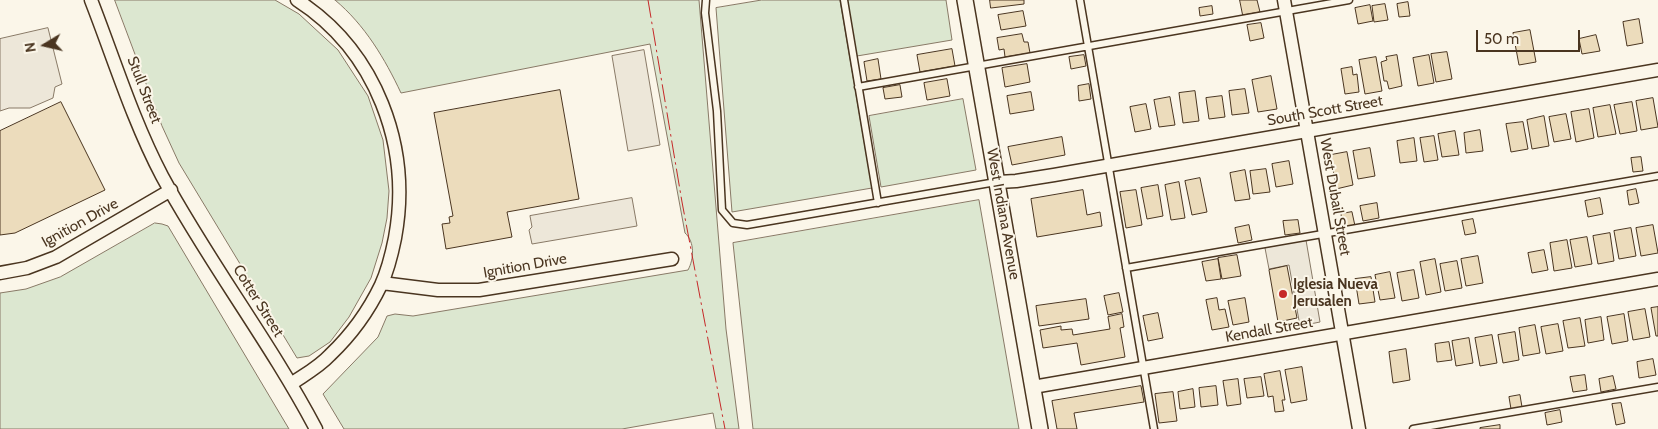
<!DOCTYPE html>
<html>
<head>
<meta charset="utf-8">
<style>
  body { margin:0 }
  #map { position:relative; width:1658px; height:429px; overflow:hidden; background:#fbf6e9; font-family:Cabin,sans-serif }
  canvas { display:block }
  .north { position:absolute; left:20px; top:20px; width:50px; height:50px; -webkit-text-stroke:4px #fbf6e9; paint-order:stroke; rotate:261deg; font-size:14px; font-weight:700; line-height:20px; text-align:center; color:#4a3520 }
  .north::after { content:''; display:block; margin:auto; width:18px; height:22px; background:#4a3520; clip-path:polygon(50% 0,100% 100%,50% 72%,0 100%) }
  .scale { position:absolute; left:1476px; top:30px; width:104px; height:22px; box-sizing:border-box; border:2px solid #4a3520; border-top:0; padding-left:6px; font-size:15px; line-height:18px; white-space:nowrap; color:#4a3520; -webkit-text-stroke:4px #fbf6e9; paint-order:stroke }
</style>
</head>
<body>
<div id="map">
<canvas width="1658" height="429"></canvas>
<div class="north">N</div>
<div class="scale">50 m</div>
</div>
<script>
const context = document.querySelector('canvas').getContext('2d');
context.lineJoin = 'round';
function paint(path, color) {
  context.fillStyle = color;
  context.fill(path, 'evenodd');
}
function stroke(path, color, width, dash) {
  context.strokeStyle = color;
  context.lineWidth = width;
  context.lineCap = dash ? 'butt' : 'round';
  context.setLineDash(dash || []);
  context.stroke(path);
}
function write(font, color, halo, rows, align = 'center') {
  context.font = font + ' Cabin,sans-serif';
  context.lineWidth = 4;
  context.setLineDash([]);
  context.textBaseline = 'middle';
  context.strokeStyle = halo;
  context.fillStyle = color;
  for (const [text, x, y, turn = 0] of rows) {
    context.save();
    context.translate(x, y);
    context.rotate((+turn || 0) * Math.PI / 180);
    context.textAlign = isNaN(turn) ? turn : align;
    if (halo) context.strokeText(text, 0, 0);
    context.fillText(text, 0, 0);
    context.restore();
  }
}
const green = new Path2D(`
  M115,0H275L299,14L338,50L368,96L383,140L389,191L387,218L382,243L371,278L349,317L330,342L309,356L297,358L294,353L179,163L162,126Z
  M335,0H699L726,329L739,429H716L713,413L622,429H344L323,394L378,337L387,316L395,314L413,316L688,270C694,259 695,242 685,233L650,44L401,93C385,59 365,25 335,0Z
  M762,0H840L872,188L732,212L716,8Z
  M847,0H946L952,40L857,56Z
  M963,99L976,170L881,187L869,116Z
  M979,200L1019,429H753L733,243Z
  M155,223L162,224L168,226L289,429H0V293L26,289L60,277Z`);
paint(green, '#dce7d0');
stroke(green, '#887966', 1);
const parking = new Path2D(`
  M48,28L62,84L55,87L53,98L30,108H9L0,111V39Z
  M644,50L660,145L628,151L612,56Z
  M632,198L637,226L532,244L529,230L532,227L530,216Z
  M1306,240L1320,322L1300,326L1289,265L1269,269L1265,248Z`);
paint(parking, '#ede7d9');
stroke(parking, '#887966', 1);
const building = new Path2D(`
  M990,0H1024V4L991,8Z
  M1240,0H1257L1260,12L1243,15Z
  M1408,2L1410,16L1399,17L1397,4Z
  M1385,4L1388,20L1374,22L1372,6Z
  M1370,5L1373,21L1358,24L1355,8Z
  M1212,6L1213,14L1200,16L1199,8Z
  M1023,11L1026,26L1001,30L998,15Z
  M1639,19L1643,43L1627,46L1623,22Z
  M1261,23L1264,38L1250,41L1247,25Z
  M1530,30L1536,62L1519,65L1513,33Z
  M1022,34L1024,42H1028L1030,53L1005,57L1004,49L999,50L997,38Z
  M1596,35L1600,51L1582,54L1579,39Z
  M952,49L955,66L920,72L917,55Z
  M1447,52L1452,79L1436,82L1431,54Z
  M1084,55L1086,66L1071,69L1069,57Z
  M1397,55L1402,86L1389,89L1387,81H1384L1381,62L1387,60L1386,57Z
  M1429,55L1434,83L1418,86L1413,58Z
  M1376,57L1382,91L1365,94L1359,60Z
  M878,59L881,79L867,81L864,62Z
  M1027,64L1030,82L1005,87L1002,68Z
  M1352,67L1353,75L1357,74L1359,92L1345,94L1341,69Z
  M1271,76L1277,109L1258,112L1252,80Z
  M947,79L950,96L927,100L924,83Z
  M1089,84L1091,99L1079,101L1078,86Z
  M900,85L902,97L885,99L883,88Z
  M1245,89L1249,113L1232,115L1229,91Z
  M560,90L579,199L507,212L512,237L446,249L442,224L450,223L449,217L453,216L434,113Z
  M1195,91L1199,121L1183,123L1179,93Z
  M1031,92L1034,110L1010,114L1007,96Z
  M1222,96L1225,117L1209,119L1206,98Z
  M1170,97L1175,125L1159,127L1154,100Z
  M1653,98L1658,127L1641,130L1636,101Z
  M61,102L105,190L15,233L0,235V131Z
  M1632,102L1637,131L1620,134L1614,105Z
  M1146,104L1151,129L1135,132L1130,107Z
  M1610,105L1616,134L1598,137L1593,108Z
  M1589,109L1594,138L1576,142L1571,112Z
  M1566,114L1571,139L1554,142L1549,117Z
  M1544,116L1549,146L1532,149L1527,120Z
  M1523,122L1528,149L1511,152L1506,124Z
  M1480,130L1483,151L1466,153L1464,133Z
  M1455,131L1459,155L1442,157L1438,134Z
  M1434,136L1438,160L1424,162L1420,138Z
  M1062,137L1065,155L1012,165L1008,147Z
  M1414,138L1417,161L1400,163L1397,141Z
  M1370,148L1375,176L1358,179L1353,151Z
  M1347,152L1353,185L1336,189L1331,155Z
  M1641,157L1643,171L1633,172L1631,158Z
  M1289,161L1293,184L1276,187L1272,164Z
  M1266,169L1270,192L1253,194L1250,171Z
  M1245,170L1250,199L1235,201L1230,173Z
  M1200,178L1207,212L1192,215L1185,181Z
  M1179,182L1185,218L1171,220L1165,185Z
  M1158,185L1163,216L1147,219L1141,188Z
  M1636,189L1639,203L1629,205L1627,191Z
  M1083,190L1087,215L1100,212L1102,226L1037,237L1031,199Z
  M1136,190L1142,225L1126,228L1120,192Z
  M1600,198L1603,214L1588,217L1585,201Z
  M1377,203L1379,218L1363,221L1360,206Z
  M1352,212L1355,226L1343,228L1341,214Z
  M1473,219L1476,233L1465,235L1462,221Z
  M1298,220L1300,233L1285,235L1283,221Z
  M1249,225L1252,240L1238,243L1235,228Z
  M1653,225L1658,253L1641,256L1636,228Z
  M1631,228L1636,256L1619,259L1614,231Z
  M1610,233L1614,261L1598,264L1593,236Z
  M1587,237L1592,264L1575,267L1570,240Z
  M1567,240L1572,268L1554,271L1550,243Z
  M1544,250L1548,270L1532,273L1528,253Z
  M1237,255L1241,276L1222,279L1218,258Z
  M1478,256L1483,283L1466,286L1461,259Z
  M1218,259L1221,279L1206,281L1202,262Z
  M1435,259L1441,292L1426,295L1420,262Z
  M1457,261L1462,288L1445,291L1440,264Z
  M1287,266L1297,318L1278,322L1269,270Z
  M1414,270L1419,298L1402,301L1397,273Z
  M1390,272L1395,298L1380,300L1375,275Z
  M1371,277L1375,302L1359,304L1355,279Z
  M1119,293L1123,312L1108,315L1104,296Z
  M1217,298L1219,310L1225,309L1229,327L1212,330L1206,300Z
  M1245,298L1249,322L1233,325L1228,301Z
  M1086,299L1089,319L1039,326L1036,306Z
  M1658,307V336H1656L1651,308Z
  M1645,309L1650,337L1633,340L1628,312Z
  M1158,313L1163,338L1148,341L1143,316Z
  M1122,314L1124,327L1120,328L1125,357L1081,365L1077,343L1043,348L1040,330L1061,326V330L1072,329L1073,335L1110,329L1108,317Z
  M1624,314L1628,341L1612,344L1607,317Z
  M1601,317L1604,340L1588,343L1585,320Z
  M1580,318L1585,346L1568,348L1563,321Z
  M1558,324L1563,351L1546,354L1541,327Z
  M1535,325L1540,353L1523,356L1519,328Z
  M1515,332L1519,360L1503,363L1498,335Z
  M1492,335L1497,363L1480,366L1475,338Z
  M1469,338L1473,363L1456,366L1452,341Z
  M1449,342L1452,360L1437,362L1435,344Z
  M1406,349L1410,380L1393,383L1389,352Z
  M1653,359L1656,375L1639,378L1637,362Z
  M1302,367L1307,400L1291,403L1285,370Z
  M1280,371L1285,400H1282L1284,411L1275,412L1273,396L1268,397L1264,374Z
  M1585,375L1587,390L1573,392L1570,377Z
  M1613,376L1616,389L1601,392L1599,379Z
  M1261,377L1264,396L1247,398L1244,379Z
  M1238,379L1241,404L1227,406L1223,381Z
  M1141,386L1144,402L1074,413L1077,429H1057L1052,401Z
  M1216,386L1218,405L1201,407L1199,388Z
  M1193,389L1195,407L1180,409L1178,392Z
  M1173,392L1177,421L1159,423L1155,394Z
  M1520,395L1522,407L1511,409L1509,397Z
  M1621,403L1625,423L1616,425L1612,404Z
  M1560,410L1562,422L1547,425L1545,413Z
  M1500,425V429H1480V428Z`);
paint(building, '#ecdcbc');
stroke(building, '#4a3520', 1);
const service = new Path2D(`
  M706,0L705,13L717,111L722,210L733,223L747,225L996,182
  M844,0L878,203
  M1080,0L1154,429
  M858,87L1349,0
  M1126,268L1658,176
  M1413,429L1658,387`);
const minor = new Path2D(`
  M91,0C114,59 133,121 162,176C209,263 270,342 316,429
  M1284,0L1359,429
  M998,182L1016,181L1054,175L1658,70
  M0,273L27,268L56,257L171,190
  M382,283L438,290H479L672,259
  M291,384C304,375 319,367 330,355C350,336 369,310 381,285C388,270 392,253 395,238C412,146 376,51 297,0
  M1033,387L1658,279`);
const tertiary = new Path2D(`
  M965,0L1040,429`);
stroke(service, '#4a3520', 9);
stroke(minor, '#4a3520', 15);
stroke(tertiary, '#4a3520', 18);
stroke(service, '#fbf6e9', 6);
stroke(minor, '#fbf6e9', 12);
stroke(tertiary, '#fbf6e9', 15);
stroke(new Path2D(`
  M648,0L682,202L725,429`), '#c62828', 1, [18, 4, 2.5, 4]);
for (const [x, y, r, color] of [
  [1283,294,5,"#c62828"]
]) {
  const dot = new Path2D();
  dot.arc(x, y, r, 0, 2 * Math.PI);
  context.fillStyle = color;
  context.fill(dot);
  stroke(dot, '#fbf6e9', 2);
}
write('15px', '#4a3520', '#fbf6e9', [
  ["Stull Street",144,90,69],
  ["South Scott Street",1325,111,-10],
  ["West Dubail Street",1335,197,80],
  ["West Indiana Avenue",1003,214,80],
  ["Ignition Drive",80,223,-29],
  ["Ignition Drive",525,266,-10],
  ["Cotter Street",258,301,58],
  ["Kendall Street",1269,330,-10]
]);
write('bold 15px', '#4a3520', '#fbf6e9', [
  ["Iglesia Nueva",1293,285],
  ["Jerusalen",1293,302]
], 'left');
</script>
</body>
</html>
